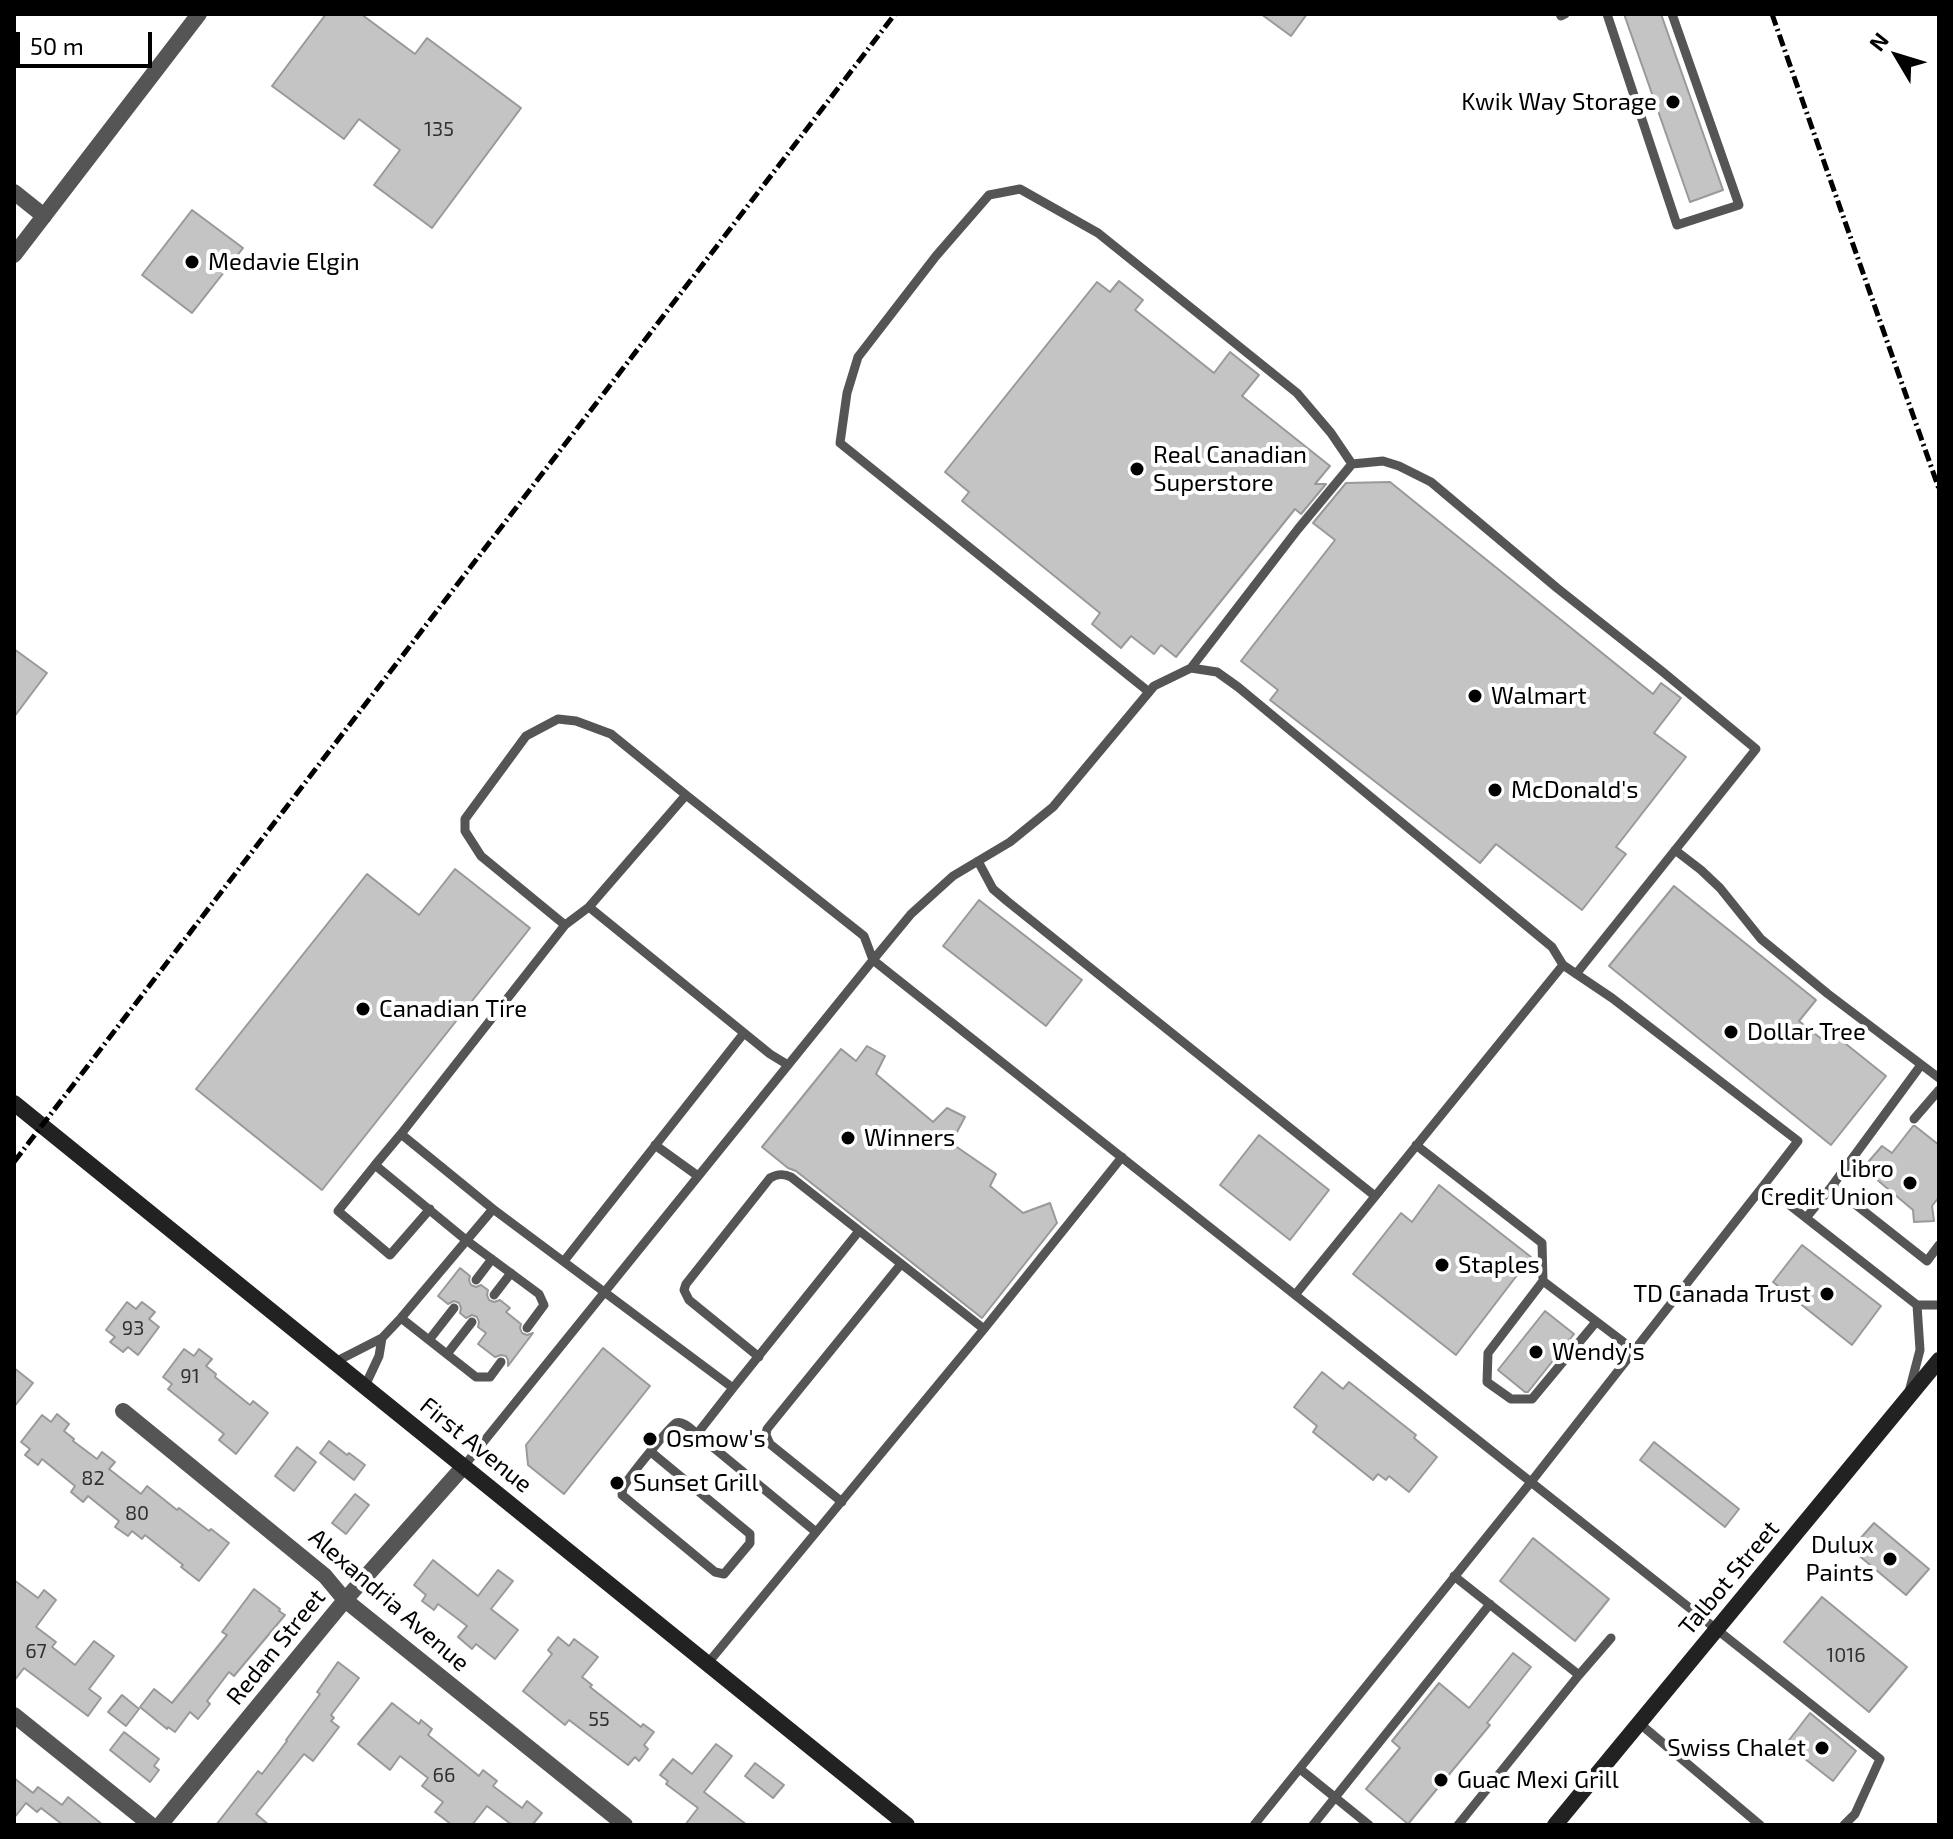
<!DOCTYPE html>
<html>
<head>
<meta charset="utf-8">
<style>
  body { margin:0 }
  #map { position:relative; width:1953px; height:1839px; overflow:hidden; background:#fff; font-family:"Exo 2",sans-serif }
  canvas { display:block }
  .frame { position:absolute; inset:0; border:16px solid #000; pointer-events:none }
  .north { position:absolute; left:1857px; top:16px; width:80px; height:80px; -webkit-text-stroke:6px #fff; paint-order:stroke; rotate:308deg; font-size:22px; font-weight:700; line-height:32px; text-align:center; color:#000 }
  .north::after { content:''; display:block; margin:auto; width:28px; height:36px; background:#000; clip-path:polygon(50% 0,100% 100%,50% 72%,0 100%) }
  .scale { position:absolute; left:16px; top:32px; width:136px; height:36px; box-sizing:border-box; border:4px solid #000; border-top:0; padding-left:10px; font-size:24px; line-height:28px; white-space:nowrap; color:#000; -webkit-text-stroke:6px #fff; paint-order:stroke }
</style>
</head>
<body>
<div id="map">
<canvas width="1953" height="1839"></canvas>
<div class="frame"></div>
<div class="north">N</div>
<div class="scale">50 m</div>
</div>
<script>
const context = document.querySelector('canvas').getContext('2d');
context.lineJoin = 'round';
function paint(path, color) {
  context.fillStyle = color;
  context.fill(path, 'evenodd');
}
function stroke(path, color, width, dash) {
  context.strokeStyle = color;
  context.lineWidth = width;
  context.lineCap = dash ? 'butt' : 'round';
  context.setLineDash(dash || []);
  context.stroke(path);
}
function write(font, color, halo, rows, align = 'center') {
  context.font = font + ' "Exo 2",sans-serif';
  context.lineWidth = 8;
  context.setLineDash([]);
  context.textBaseline = 'middle';
  context.strokeStyle = halo;
  context.fillStyle = color;
  for (const [text, x, y, turn = 0] of rows) {
    context.save();
    context.translate(x, y);
    context.rotate((+turn || 0) * Math.PI / 180);
    context.textAlign = isNaN(turn) ? turn : align;
    if (halo) context.strokeText(text, 0, 0);
    context.fillText(text, 0, 0);
    context.restore();
  }
}
const building = new Path2D(`
  M326,14H361L415,54L427,38L521,108L432,228L374,185L400,150L359,119L344,139L272,86Z
  M1261,14H1307L1291,36Z
  M1624,14H1661L1723,190L1690,202Z
  M192,210L243,248L192,313L142,275Z
  M1119,281L1143,300L1135,310L1214,373L1230,352L1259,375L1242,396L1330,466L1315,484H1326L1301,514L1295,509L1176,657L1161,645L1154,654L1131,636L1121,648L1092,624L1100,613L962,501L969,492L945,472L1097,282L1110,292Z
  M1390,482L1653,694L1661,683L1681,698L1654,733L1686,757L1616,847L1626,854L1582,910L1496,844L1480,863L1270,700L1278,690L1241,661L1335,540L1313,523L1346,483Z
  M14,649L47,673L14,717Z
  M455,869L530,928L322,1190L196,1089L367,874L419,915Z
  M1674,886L1816,1000L1799,1021L1824,1041L1831,1032L1886,1076L1831,1145L1609,966Z
  M979,900L1082,980L1046,1026L943,946Z
  M867,1046L885,1056L876,1074L933,1122L947,1108L965,1117L951,1143L996,1174L990,1186L1023,1213L1050,1203L1057,1223L982,1318L796,1171L788,1168L762,1147L841,1049L856,1061Z
  M1913,1126H1915L1939,1145V1197L1932,1206L1934,1221L1914,1222L1913,1210L1863,1168L1882,1146L1892,1153Z
  M1259,1135L1329,1190L1290,1240L1220,1185Z
  M1439,1185L1531,1257L1456,1355L1353,1274L1401,1213L1412,1222Z
  M1802,1245L1881,1306L1852,1345L1773,1282Z
  M460,1268L470,1276L469,1280L471,1285L476,1287L481,1285L488,1290L487,1295L489,1300L494,1302L500,1300L510,1308L506,1312L521,1324L520,1328L522,1333L527,1335L533,1333L508,1366V1360L506,1356L501,1355L495,1357L478,1344L486,1333L478,1327L479,1322L477,1317L472,1315L466,1318L460,1313L461,1308L459,1303L454,1301L448,1304L438,1296Z
  M127,1302L136,1309L142,1302L155,1312L149,1319L159,1327L138,1355L128,1347L123,1352L110,1342L115,1337L106,1330Z
  M1545,1311L1574,1334L1528,1392H1525L1498,1370Z
  M603,1348L650,1386L564,1494L528,1465L526,1445Z
  M184,1349L194,1356L199,1349L212,1359L206,1366L216,1374L215,1377L250,1405L253,1401L268,1413L236,1454L219,1440L224,1434L168,1389L172,1384L163,1377Z
  M14,1368L33,1383L14,1407Z
  M1322,1372L1343,1389L1349,1382L1416,1435L1414,1438L1437,1457L1409,1492L1389,1476L1386,1480L1378,1474L1373,1480L1313,1432L1317,1426L1294,1407Z
  M57,1414L69,1424L64,1431L74,1439L73,1441L97,1459L102,1452L115,1462L109,1469L141,1494L147,1486L177,1510L179,1508L209,1531L211,1529L229,1543L199,1581L181,1567L183,1565L145,1535L142,1539L132,1531L128,1536L115,1527L119,1521L88,1496L83,1502L71,1492L75,1486L42,1459L38,1465L25,1455L30,1449L21,1442L42,1415L51,1422Z
  M329,1441L347,1455L349,1453L365,1465L354,1480L320,1453Z
  M1654,1442L1739,1509L1725,1527L1640,1460Z
  M297,1447L316,1462L294,1491L275,1476Z
  M355,1494L369,1505L346,1534L332,1523Z
  M1874,1523L1929,1569L1906,1595L1851,1549Z
  M1533,1538L1609,1599L1575,1641L1500,1581Z
  M433,1560L478,1596L498,1570L513,1581L491,1609L518,1630L495,1659L476,1644L472,1649L458,1637L467,1626L438,1604L434,1610L422,1601L426,1595L414,1585Z
  M14,1580L38,1598L44,1590L56,1600L36,1627L56,1642L52,1647L75,1665L94,1641L114,1656L89,1689L101,1698L88,1716L24,1668L14,1681Z
  M254,1589L280,1609L279,1611L285,1615L234,1676L229,1672L207,1701L210,1704L198,1719L190,1712L175,1732L168,1727L167,1729L140,1707L154,1689L172,1703L227,1635L222,1632Z
  M1822,1597L1907,1667L1869,1712L1784,1642Z
  M558,1637L569,1646L574,1639L598,1657L582,1677L592,1685L590,1687L641,1727L643,1724L654,1732L644,1745L648,1749L639,1761L635,1757L628,1765L569,1720L565,1725L523,1691L552,1654L548,1650Z
  M1513,1653L1531,1667L1487,1723L1490,1725L1408,1824L1366,1789L1400,1748L1392,1741L1439,1683L1469,1708Z
  M338,1662L359,1678L331,1715L334,1718L331,1721L339,1727L313,1761L304,1754L256,1814L269,1825H216L258,1771L262,1774L287,1741L286,1740L320,1694L317,1692Z
  M122,1695L139,1709L126,1726L108,1712Z
  M392,1703L419,1724L421,1720L432,1729L428,1735L479,1776L483,1770L497,1781L493,1786L522,1808L527,1801L542,1813L532,1825H512L487,1806L472,1825H452L435,1812L443,1802L422,1786L428,1778L400,1756L390,1770L358,1744Z
  M1810,1713L1856,1751L1833,1781L1786,1744Z
  M124,1732L159,1759L154,1766L159,1770L150,1782L110,1750Z
  M716,1744L732,1756L704,1792L747,1825H685L698,1808L666,1784L668,1781L660,1775L673,1759L692,1774Z
  M755,1763L784,1785L773,1798L745,1776Z
  M14,1778L33,1793L38,1787L62,1805L68,1797L103,1825H63L41,1808L37,1812L26,1803L14,1818Z`);
paint(building, '#c4c4c4');
stroke(building, '#999', 2);
stroke(new Path2D(`
  M1560,14L1561,16L1565,14
  M1607,14L1677,225L1739,205L1672,14
  M1191,668L1298,529L1352,464L1383,461L1399,466L1431,482L1557,588L1663,672L1756,749L1576,974
  M1149,692L840,443L847,393L858,357L936,256L989,195L1020,189L1098,233L1297,393L1331,433L1352,464
  M1675,850L1701,870L1720,888L1761,939L1828,994L1939,1078
  M978,861L993,889L1007,901L1375,1196
  M589,907L565,925L481,856L465,831V819L526,736L558,719L576,721L611,734L686,795
  M873,960L911,914L953,876L1010,842L1053,807L1154,686L1191,668L1217,672L1238,687L1552,947L1563,965
  M788,1065L770,1054L589,907L686,795L864,936L873,960
  M1921,1065L1832,1186L1927,1261L1939,1245
  M1914,1119L1939,1090
  M401,1134L375,1165L466,1240L539,1294L544,1305L527,1328
  M655,1145L698,1176
  M1416,1145L1542,1243L1543,1281L1634,1350
  M375,1165L338,1211L390,1255L430,1209
  M493,1209L401,1134L565,925
  M1806,1218L1832,1186
  M564,1261L744,1033
  M476,1280L492,1259
  M1543,1281L1488,1353L1487,1382L1511,1399H1532L1596,1322
  M494,1295L511,1273
  M1295,1295L1563,965L1612,998L1798,1141L1764,1185L1917,1305H1939
  M401,1318L476,1377H490L501,1362
  M429,1340L454,1308
  M447,1354L472,1322
  M759,1357L689,1300L684,1290L686,1284L770,1178C777,1174 783,1173 791,1177L984,1329
  M335,1362L382,1338L401,1318L493,1209L733,1388L859,1231
  M365,1386L379,1356L382,1338
  M733,1388L697,1434L816,1532
  M1909,1392L1920,1350L1917,1305
  M651,1452L750,1534V1543L724,1574L715,1572L622,1495C623,1488 622,1489 626,1483C631,1475 670,1426 676,1423C683,1420 692,1430 697,1434
  M464,1466L873,960L1880,1759L1855,1814L1844,1825
  M842,1502L770,1444L766,1435L767,1429L901,1264
  M1454,1576L1579,1675L1458,1825
  M708,1663L984,1329L1122,1157
  M1579,1675L1611,1638
  M1639,1723L1760,1825
  M1300,1769L1369,1825
  M1254,1825L1531,1482L1764,1185
  M1313,1825L1490,1604`), '#555', 9);
stroke(new Path2D(`
  M14,192L44,216
  M123,1411L325,1576L345,1600L625,1825
  M14,1715L151,1825
  M160,1825L345,1600L464,1466`), '#555', 16);
stroke(new Path2D(`
  M14,255L199,14`), '#555', 16);
stroke(new Path2D(`
  M14,1103L907,1825
  M1555,1825L1939,1360`), '#222', 16);
stroke(new Path2D(`
  M1772,14L1939,489
  M14,1162L895,14`), '#000', 5, [12, 4, 2, 4]);
for (const [x, y, r, color] of [
  [1673,102,8,"#000"],
  [192,262,8,"#000"],
  [1137,469,8,"#000"],
  [1475,696,8,"#000"],
  [1495,790,8,"#000"],
  [363,1009,8,"#000"],
  [1731,1032,8,"#000"],
  [848,1138,8,"#000"],
  [1910,1183,8,"#000"],
  [1442,1265,8,"#000"],
  [1827,1294,8,"#000"],
  [1536,1352,8,"#000"],
  [650,1439,8,"#000"],
  [617,1483,8,"#000"],
  [1890,1559,8,"#000"],
  [1822,1748,8,"#000"],
  [1441,1780,8,"#000"]
]) {
  const dot = new Path2D();
  dot.arc(x, y, r, 0, 2 * Math.PI);
  context.fillStyle = color;
  context.fill(dot);
  stroke(dot, '#fff', 3);
}
write('20px', '#313131', null, [
  ["135",439,129],
  ["93",133,1328],
  ["91",190,1376],
  ["82",93,1478],
  ["80",137,1513],
  ["67",36,1651],
  ["1016",1846,1655],
  ["55",599,1719],
  ["66",444,1775]
]);
write('24px', '#000', '#fff', [
  ["Kwik Way Storage",1657,102,"right"],
  ["Medavie Elgin",208,262],
  ["Real Canadian",1153,455],
  ["Superstore",1153,483],
  ["Walmart",1491,696],
  ["McDonald's",1511,790],
  ["Canadian Tire",379,1009],
  ["Dollar Tree",1747,1032],
  ["Winners",864,1138],
  ["Libro",1894,1169,"right"],
  ["Credit Union",1894,1197,"right"],
  ["Staples",1458,1265],
  ["TD Canada Trust",1811,1294,"right"],
  ["Wendy's",1552,1352],
  ["Osmow's",666,1439],
  ["Sunset Grill",633,1483],
  ["Dulux",1874,1545,"right"],
  ["Paints",1874,1573,"right"],
  ["Swiss Chalet",1806,1748,"right"],
  ["Guac Mexi Grill",1457,1780]
], 'left');
write('24px', '#000', '#fff', [
  ["First Avenue",476,1445,39],
  ["Talbot Street",1729,1578,-50],
  ["Alexandria Avenue",389,1600,41],
  ["Redan Street",276,1647,-51]
]);
</script>
</body>
</html>
